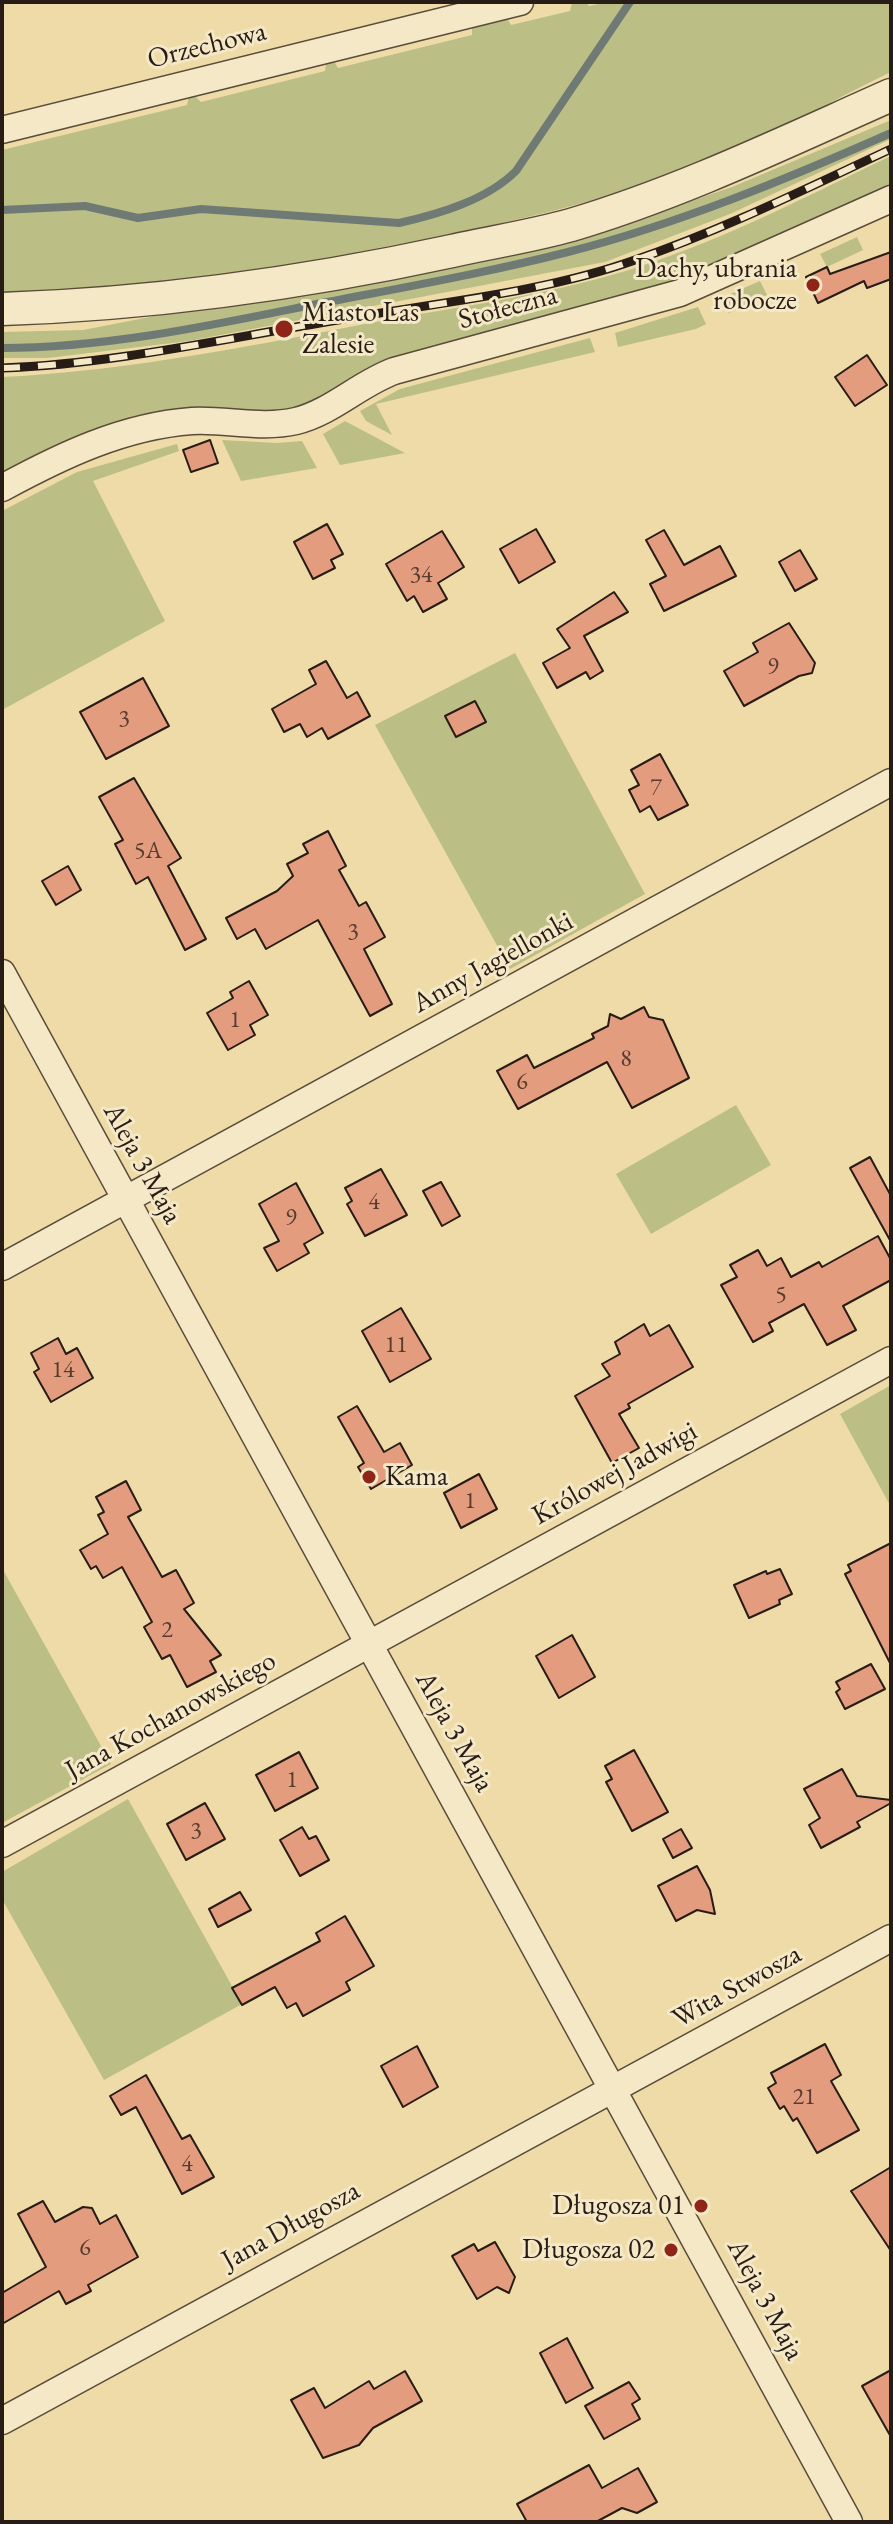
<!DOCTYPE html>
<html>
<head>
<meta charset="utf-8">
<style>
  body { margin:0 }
  #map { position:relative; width:893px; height:2524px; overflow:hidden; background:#eedba8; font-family:"EB Garamond",serif }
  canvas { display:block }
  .frame { position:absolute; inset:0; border:4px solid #281c16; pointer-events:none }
</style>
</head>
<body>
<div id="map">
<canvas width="893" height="2524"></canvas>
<div class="frame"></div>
</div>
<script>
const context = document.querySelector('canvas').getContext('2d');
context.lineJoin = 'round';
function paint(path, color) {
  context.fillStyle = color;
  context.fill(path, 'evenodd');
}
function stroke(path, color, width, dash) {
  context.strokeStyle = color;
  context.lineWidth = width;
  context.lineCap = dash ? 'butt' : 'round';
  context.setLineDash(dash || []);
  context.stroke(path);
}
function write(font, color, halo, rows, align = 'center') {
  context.font = font + ' "EB Garamond",serif';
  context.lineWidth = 6;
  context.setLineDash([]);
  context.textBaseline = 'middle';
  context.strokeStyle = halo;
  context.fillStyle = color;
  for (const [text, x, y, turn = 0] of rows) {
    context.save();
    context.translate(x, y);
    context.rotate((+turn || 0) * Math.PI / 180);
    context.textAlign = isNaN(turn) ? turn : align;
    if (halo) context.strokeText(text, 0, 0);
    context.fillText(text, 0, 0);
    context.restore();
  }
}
paint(new Path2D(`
  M572,2H586L589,6L607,2H891V72C843,95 797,121 749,143C626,201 490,227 357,252V256L180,284L2,294V150L187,105L189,96L194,95L201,102L325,71L326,63L334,61L338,68L472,35V27L507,18L511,25L570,11Z
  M891,120V139L730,214L605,262L189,341L48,358H2V332L83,330L201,307L364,285L420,273L644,217L732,187Z
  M891,156V186L673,283L328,395L288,412L61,444L2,474V377C130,371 260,344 386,320C470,305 559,293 641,266C727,238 809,195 891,156Z
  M857,237L863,250L827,267L820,254Z
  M760,281L767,295L729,313L721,298Z
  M698,307L706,324L696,329L618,347L615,333Z
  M590,338L595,352L376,404L392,435L366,421L360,411L400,389Z
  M345,421L405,453L340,465L323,434Z
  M222,440L277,443L302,441L317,468L241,481Z
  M177,444L179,451L93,481L165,621L2,710V511L77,472Z
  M515,653L645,894L510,969L375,725Z
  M736,1105L771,1165L651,1234L616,1174Z
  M891,1385V1507L840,1414Z
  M2,1568L111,1764L2,1823Z
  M128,1799L242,2004L104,2080L2,1899V1872Z`), '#bbbf85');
stroke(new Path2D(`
  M2,210L85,206L138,218L201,209L399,223C439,214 487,200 516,171L630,2
  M2,348C104,348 208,326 307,306C394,289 482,274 568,252C678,224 787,179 891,133`), '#707a75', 8);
const building = new Path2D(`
  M891,252V279L867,288L864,281L818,303L806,277L827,267L830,274Z
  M867,355L887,385L855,406L835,377Z
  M210,440L218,463L191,472L183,450Z
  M327,524L343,554L331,560L335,568L313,579L294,542Z
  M536,529L555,562L519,583L500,549Z
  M664,530L684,565L720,546L736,576L664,611L650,584L666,576L646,540Z
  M442,531L464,567L438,583L447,599L423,612L414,596L407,601L386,564Z
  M800,550L817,579L795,591L779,562Z
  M614,592L628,612L584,636L603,671L590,679L586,672L557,688L543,663L570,648L557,629Z
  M789,623L815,663L812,673L799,676L744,706L724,671L758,652L753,643Z
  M326,661L347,698L357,692L370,716L328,739L322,728L307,737L300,724L284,732L272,709L316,684L309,670Z
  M143,678L169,726L106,759L80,712Z
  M475,701L486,722L456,737L445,716Z
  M660,754L688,805L658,820L650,806L640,812L629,790L639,785L631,770Z
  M134,778L181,858L168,866L206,939L185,950L148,877L136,884L115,844L123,840L99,797Z
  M328,831L346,866L339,870L359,906L366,902L385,937L364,949L392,1004L370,1016L318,920L266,949L255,929L237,939L226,918L277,891L293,876L287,864L308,853L303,844Z
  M68,866L81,890L56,905L42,881Z
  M249,981L268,1015L250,1025L255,1035L228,1050L207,1013L233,998L230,992Z
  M644,1007L649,1017L663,1020L689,1078L632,1108L607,1062L518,1109L497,1071L527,1055L534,1068L594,1038L592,1034L608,1026L610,1014L621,1019Z
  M870,1157L891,1196V1242L850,1168Z
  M381,1169L407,1215L365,1236L347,1204L352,1201L345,1188Z
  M441,1182L460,1216L442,1226L423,1191Z
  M296,1183L323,1233L304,1244L309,1253L277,1271L264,1248L279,1241L259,1204Z
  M878,1236L891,1260V1280L843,1306L856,1330L827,1345L804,1304L769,1323L773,1331L753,1342L721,1285L737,1277L730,1265L758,1250L767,1266L781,1258L791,1277L819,1262L822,1267Z
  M401,1308L431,1359L390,1382L362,1331Z
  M644,1324L650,1336L669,1325L693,1367L628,1404L630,1408L619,1414L639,1448L612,1463L575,1396L610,1376L602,1364L620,1354L615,1342Z
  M58,1338L66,1354L77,1348L93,1378L51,1402L34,1372L39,1369L31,1353Z
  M357,1406L384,1452L400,1443L412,1465L371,1489L358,1467L364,1463L338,1417Z
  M479,1474L497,1509L461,1528L444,1493Z
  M126,1481L141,1510L128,1517L162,1577L176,1570L194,1603L184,1609L221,1655L210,1661L216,1672L187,1687L170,1655L162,1659L144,1627L152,1622L122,1567L103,1578L96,1566L91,1569L80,1550L108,1534L98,1515L104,1512L96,1497Z
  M891,1543V1665L845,1574L851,1571L848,1565Z
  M780,1569L792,1594L779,1600L780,1604L749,1618L734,1585L766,1571L767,1574Z
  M572,1635L595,1677L559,1698L536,1656Z
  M871,1664L885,1689L845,1709L836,1692L840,1689L836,1682Z
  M634,1750L668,1812L632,1831L606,1782L612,1779L605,1766Z
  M299,1752L318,1788L275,1811L256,1775Z
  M842,1769L857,1796L891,1800V1803L857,1822L860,1827L821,1848L809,1825L820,1818L804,1789Z
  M205,1803L225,1839L186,1860L167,1824Z
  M302,1827L309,1839L316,1836L329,1860L300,1876L280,1840Z
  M681,1829L692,1848L673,1858L663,1839Z
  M697,1866L710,1890L715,1914L697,1910L676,1921L658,1886Z
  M240,1892L251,1910L218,1927L209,1909Z
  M345,1916L374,1966L346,1982L350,1990L303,2016L296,2003L287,2008L275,1987L242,2005L232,1988L320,1941L316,1933Z
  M825,2044L841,2075L831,2081L859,2130L817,2153L797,2118L793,2121L784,2106L780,2109L768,2088L776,2083L771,2073Z
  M417,2046L438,2087L403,2107L381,2066Z
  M146,2075L182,2139L190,2135L214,2177L182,2194L136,2107L121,2115L110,2096Z
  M891,2167V2251L851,2191Z
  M43,2201L55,2222L83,2207L92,2208L100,2224L116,2215L138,2257L88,2285L91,2291L66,2304L59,2291L2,2324V2293L46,2267L18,2214Z
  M495,2242L515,2277L509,2293L497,2287L477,2299L452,2256L474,2244L478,2251Z
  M567,2338L593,2388L566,2403L540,2353Z
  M891,2370V2437L862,2386Z
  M405,2371L422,2401L373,2428L359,2445L323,2458L291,2400L314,2388L325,2408L369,2381L374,2389Z
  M629,2382L640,2399L632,2404L640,2419L604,2439L585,2406Z
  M589,2465L602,2488L638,2468L657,2502L637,2513L622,2508L596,2522H527L517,2504Z`);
paint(building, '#e49c7f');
stroke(building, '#281c16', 2);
const minor = new Path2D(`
  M2,130L520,2
  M2,488C61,456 123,426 192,421C226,419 262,429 296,421C332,412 359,384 394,371L680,293L891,199
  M2,973L849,2522
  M2,1267L891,782
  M2,1844L891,1360
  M2,2421L891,1938`);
const tertiary = new Path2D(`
  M2,309C154,304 304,283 452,251C492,242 532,236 571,225C682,192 785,142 891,95`);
stroke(minor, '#5a4c3a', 29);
stroke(tertiary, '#5a4c3a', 35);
stroke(minor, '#f4e8c6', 26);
stroke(tertiary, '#f4e8c6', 32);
const rail = new Path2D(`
  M2,368C115,364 226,338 338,320C434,303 543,293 635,260C723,230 807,188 891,149`);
stroke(rail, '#281c16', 9);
stroke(rail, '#f4e8c6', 6, [18]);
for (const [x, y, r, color] of [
  [813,285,8,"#8f2418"],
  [284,329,10,"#8f2418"],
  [369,1477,8,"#8f2418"],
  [701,2206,8,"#8f2418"],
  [671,2250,8,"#8f2418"]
]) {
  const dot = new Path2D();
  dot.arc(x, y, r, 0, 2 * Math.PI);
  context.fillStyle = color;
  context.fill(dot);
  stroke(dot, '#f4e8c6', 3);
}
write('24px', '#573c30', null, [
  ["34",421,575],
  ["9",773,667],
  ["3",124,719],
  ["7",656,788],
  ["5A",148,851],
  ["3",353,932],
  ["1",235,1020],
  ["8",626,1059],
  ["6",522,1082],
  ["4",374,1202],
  ["9",291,1218],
  ["5",781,1295],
  ["11",396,1345],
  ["14",63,1370],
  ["1",470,1501],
  ["2",167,1630],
  ["1",292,1780],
  ["3",196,1831],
  ["21",804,2097],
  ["4",187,2164],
  ["6",85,2248]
]);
write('28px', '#281c16', '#f4e8c6', [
  ["Orzechowa",207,46,-14],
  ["Stołeczna",508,308,-15],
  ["Anny Jagiellonki",493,963,-29],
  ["Aleja 3 Maja",142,1164,61],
  ["Królowej Jadwigi",615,1474,-29],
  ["Jana Kochanowskiego",171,1716,-29],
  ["Aleja 3 Maja",454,1732,61],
  ["Wita Stwosza",737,1987,-29],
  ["Jana Długosza",291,2226,-29],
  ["Aleja 3 Maja",765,2300,62]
]);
write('28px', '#281c16', '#f4e8c6', [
  ["Dachy, ubrania",797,269],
  ["robocze",797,301],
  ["Miasto Las",302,313,"left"],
  ["Zalesie",302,345,"left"],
  ["Kama",385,1477,"left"],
  ["Długosza 01",685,2206],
  ["Długosza 02",655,2250]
], 'right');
</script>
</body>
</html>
